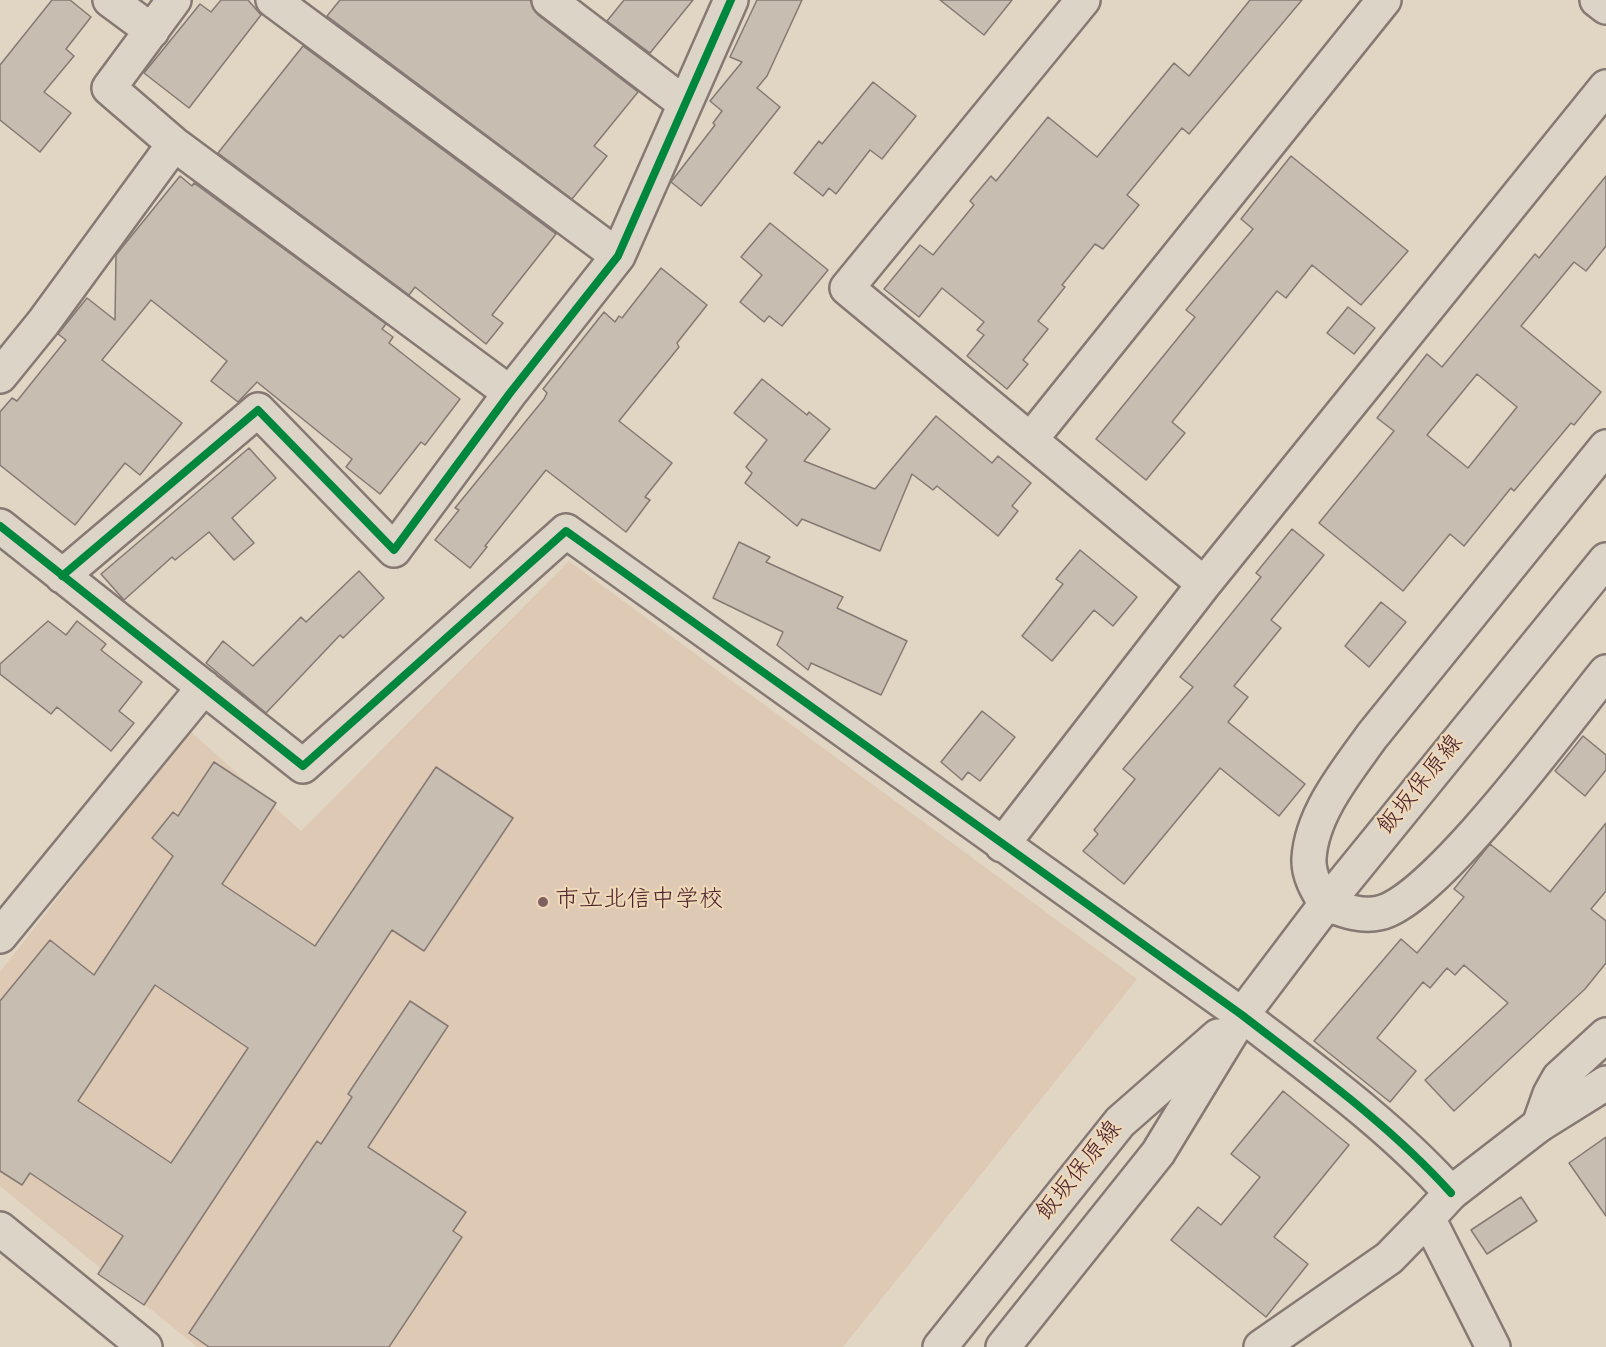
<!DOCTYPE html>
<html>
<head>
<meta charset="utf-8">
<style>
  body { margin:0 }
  canvas { display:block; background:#e1d5c4 }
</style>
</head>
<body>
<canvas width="1606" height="1347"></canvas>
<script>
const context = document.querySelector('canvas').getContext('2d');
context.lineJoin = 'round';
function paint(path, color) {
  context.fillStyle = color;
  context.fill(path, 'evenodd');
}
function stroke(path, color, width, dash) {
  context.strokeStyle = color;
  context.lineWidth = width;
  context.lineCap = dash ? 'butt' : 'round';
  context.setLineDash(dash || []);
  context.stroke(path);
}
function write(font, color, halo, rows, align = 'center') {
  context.font = font + ' "Indie Flower","Klee One",sans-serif';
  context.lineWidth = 4.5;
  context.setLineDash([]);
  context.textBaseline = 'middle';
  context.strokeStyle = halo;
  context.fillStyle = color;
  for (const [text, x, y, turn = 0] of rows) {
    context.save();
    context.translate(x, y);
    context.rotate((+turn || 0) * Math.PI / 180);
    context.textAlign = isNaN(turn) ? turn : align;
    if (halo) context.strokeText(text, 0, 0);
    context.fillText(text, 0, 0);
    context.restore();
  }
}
paint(new Path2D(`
  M569,561L1137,979L843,1347H197L0,1186V972L189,730L301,831Z`), '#decab4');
const building = new Path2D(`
  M52,0H70L91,17L66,49L74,56L44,92L71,113L40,152L0,120V65Z
  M221,0H248L261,15L189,108L144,73L200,4L211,12Z
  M340,0H530L538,15L638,92L594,146L607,156L572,199L327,16Z
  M624,0H693L650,53L607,21Z
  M757,0H802L767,76L757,88L780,107L701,206L671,182L715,125L713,123L722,111L710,101L742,62L730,57Z
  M940,0H1012L984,35Z
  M1250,0H1302L1189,134L1182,128L1127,195L1139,205L1103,249L1095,244L1062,285L1065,287L1038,321L1048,329L1023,360L1028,364L1007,389L967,356L984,335L977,330L984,322L942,288L919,317L884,289L920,245L933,255L974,205L970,201L991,176L996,181L1048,117L1097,157L1174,63L1189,76Z
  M303,46L556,234L492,315L503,323L486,344L415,287L409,295L218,153Z
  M873,82L916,116L882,159L870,150L836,194L829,188L823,196L794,173L819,141L822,144Z
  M1291,156L1408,251L1361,305L1312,265L1286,298L1277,291L1172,422L1185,433L1146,480L1096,439L1195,317L1186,310L1253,229L1241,219Z
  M180,176L192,186L194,183L386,324L382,329L393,337L389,343L460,399L425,445L421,442L380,494L346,467L352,459L257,382L238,402L211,381L227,361L151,300L102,360L182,423L140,475L125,463L75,525L0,465V412L12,398L17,401L66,340L58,334L87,298L115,320L116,255Z
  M1606,176V246L1586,271L1574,262L1521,326L1601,392L1574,425L1571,423L1514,491L1511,488L1464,546L1450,534L1403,591L1319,523L1394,431L1377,418L1427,354L1442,367L1535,254L1539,258ZM1477,374L1517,407L1468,468L1427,435Z
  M770,223L828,270L782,326L769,316L764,322L740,302L762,275L741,257Z
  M661,268L707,305L677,343L679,347L619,421L672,463L645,497L650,500L626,532L546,470L485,546L487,547L470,568L435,540L459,510L455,508L544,399L547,393L543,389L604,312L615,322L619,316L622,318Z
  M1348,307L1375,328L1354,354L1327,333Z
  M762,379L807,415L809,412L830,429L804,461L875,489L936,416L992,463L998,456L1031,483L1012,506L1018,511L998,536L937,486L933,490L912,474L880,551L802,519L797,526L745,483L752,473L746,467L767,440L734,413Z
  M249,448L276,478L232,518L254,543L234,560L209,532L175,560L172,557L124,600L101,574Z
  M1292,529L1324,555L1271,620L1281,628L1234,686L1248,697L1228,722L1305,784L1279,816L1220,768L1124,884L1083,851L1098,834L1094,830L1135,779L1123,769L1193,687L1180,677L1261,577L1256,573Z
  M739,542L770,557L766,562L843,597L837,608L907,641L881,695L811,663L808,670L777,645L783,632L713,598Z
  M1080,550L1137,597L1113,626L1094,610L1052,661L1022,636L1063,584L1056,579Z
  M359,571L384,598L343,638L340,635L266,713L206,663L223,641L253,666L301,617L306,622Z
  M1381,602L1406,622L1369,667L1345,646Z
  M48,621L66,635L77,621L106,644L101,650L142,682L119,711L134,723L111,751L57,707L51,714L0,674V664Z
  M982,711L1015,737L980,781L968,772L962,780L941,762Z
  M1583,736L1606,755V770L1585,796L1555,771Z
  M214,762L276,803L222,884L315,946L436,767L513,818L424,951L392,930L144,1305L98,1274L123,1236L30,1173L22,1185L0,1171V1001L50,940L94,975L173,856L152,838L173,812L178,816ZM155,985L248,1048L171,1163L78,1101Z
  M1606,823V891L1591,909L1606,921V963L1585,989L1454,1111L1425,1080L1508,1003L1464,965L1455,975L1447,968L1430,988L1423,982L1377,1038L1416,1071L1390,1102L1314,1041L1401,939L1417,953L1464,897L1454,889L1490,844L1550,892Z
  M410,1001L448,1026L368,1147L466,1212L453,1231L462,1237L389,1347H209L189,1333L317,1141L321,1144L352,1097L348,1094Z
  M1283,1091L1349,1145L1274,1237L1308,1264L1266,1317L1171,1240L1198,1207L1221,1225L1260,1177L1231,1154Z
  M1606,1137V1216L1569,1163Z
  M1521,1197L1537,1221L1487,1254L1471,1230Z`);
paint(building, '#c7bdb1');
stroke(building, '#867973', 1.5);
const street = new Path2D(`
  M110,0L152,31
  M174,0L109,88L174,144L510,393
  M273,0L618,256
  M549,0L685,104
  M1083,0L847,288L1204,584
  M1597,0L1606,7
  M0,376L43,323L174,144
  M1031,439L1384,0
  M0,526L303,766L566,531L1242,1015C1313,1070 1390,1125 1451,1193L1428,1218L1493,1347
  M62,576L258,410L394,550L510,393L618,256L731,0
  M1002,845L1204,584L1606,87
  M1326,904C1343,910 1361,917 1379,913C1434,902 1566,721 1606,672
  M0,936L204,687
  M1539,1125L1550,1094L1559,1078L1606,1035
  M0,1229L145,1347
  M1261,1347L1389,1258L1428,1218`);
const secondary = new Path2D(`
  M1326,904C1317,890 1308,875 1309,858C1312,813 1347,771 1372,736L1606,447
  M1451,1193L1539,1125L1606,1083
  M940,1347L1120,1122L1218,1036
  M1003,1347L1158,1153L1242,1015L1326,904L1606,560`);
stroke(street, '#867973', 38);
stroke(secondary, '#867973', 38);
stroke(street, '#ddd4c8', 33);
stroke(secondary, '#ddd4c8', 33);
stroke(new Path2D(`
  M0,526L303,766L566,531L1242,1015C1313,1070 1390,1125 1451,1193
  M62,576L258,410L394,550L510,393L618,256L731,0`), '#00873e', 8);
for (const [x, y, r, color] of [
  [543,902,6,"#7f5f61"]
]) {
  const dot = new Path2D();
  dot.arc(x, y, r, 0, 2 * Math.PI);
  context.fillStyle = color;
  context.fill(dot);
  stroke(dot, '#eed8b7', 2);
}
write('24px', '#4a1f2b', '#eed8b7', [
  ["飯坂保原線",1422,786,-51],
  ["飯坂保原線",1081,1172,-51]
]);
write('24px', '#4a1f2b', '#eed8b7', [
  ["市立北信中学校",555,902]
], 'left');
</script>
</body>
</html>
